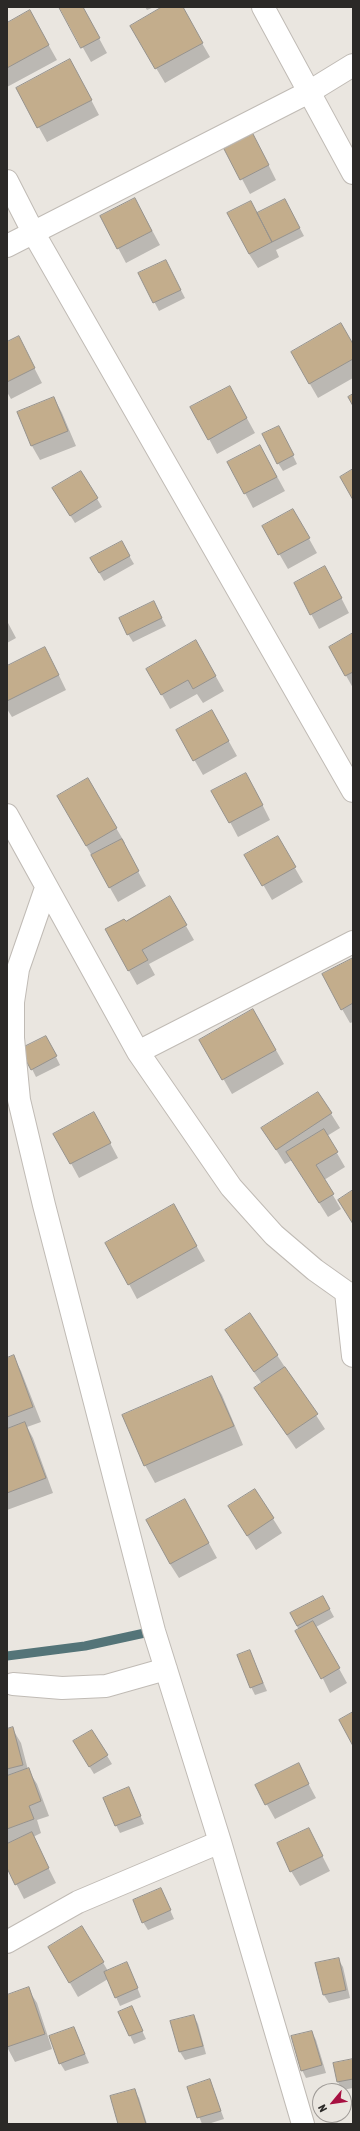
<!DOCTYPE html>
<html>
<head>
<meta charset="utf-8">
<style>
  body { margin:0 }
  #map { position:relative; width:360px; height:2131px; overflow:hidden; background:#eae6e0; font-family:"Asap Condensed",sans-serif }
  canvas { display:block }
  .frame { position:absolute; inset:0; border:8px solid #2b2927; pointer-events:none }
  .north { position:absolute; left:312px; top:2083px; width:40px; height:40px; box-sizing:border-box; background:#eae6e0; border:1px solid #9e9a96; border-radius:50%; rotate:241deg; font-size:11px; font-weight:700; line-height:16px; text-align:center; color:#2b2927 }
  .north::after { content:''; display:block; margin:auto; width:14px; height:18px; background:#a71041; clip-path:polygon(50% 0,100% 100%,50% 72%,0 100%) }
</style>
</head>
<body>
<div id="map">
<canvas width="360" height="2131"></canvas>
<div class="frame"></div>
<div class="north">N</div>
</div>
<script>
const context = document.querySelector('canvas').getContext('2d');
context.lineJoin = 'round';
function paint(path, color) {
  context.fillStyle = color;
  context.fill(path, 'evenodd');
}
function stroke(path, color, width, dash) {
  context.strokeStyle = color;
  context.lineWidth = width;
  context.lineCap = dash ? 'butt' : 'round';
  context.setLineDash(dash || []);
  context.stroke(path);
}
paint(new Path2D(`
  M60,7H82L107,53L91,62Z
  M145,7H154L147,10Z
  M164,7H181L210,57L165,83L131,26Z
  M7,24L38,26L57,60L7,87Z
  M78,75L99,115L47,142L17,88Z
  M226,149L261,150L276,180L250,194Z
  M135,199L160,245L126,263L118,248Z
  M289,208L304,236L276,250L279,257L258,268L249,254L257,214Z
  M170,269L185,298L159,311L140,274Z
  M7,344L26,352L42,383L11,399L7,392Z
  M353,346V378L318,398L292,353Z
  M54,398L62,413L76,446L40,460L32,446Z
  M238,402L255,433L217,454L209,439Z
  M283,435L297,464L283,471L278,463Z
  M268,460L285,491L253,508L229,463Z
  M81,472L102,507L75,523L58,496Z
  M293,510L317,553L288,569L263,526Z
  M121,542L134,564L104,581L91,559Z
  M333,582L349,613L319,629L311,614Z
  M158,611L166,626L133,642L128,634Z
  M7,621L16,638L7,643Z
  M353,634V688L330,647Z
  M196,641L224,691L203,703L197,694L170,709L148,670Z
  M53,663L66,690L12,717L7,709V667Z
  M212,711L237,756L203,775L177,730Z
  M87,779L125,843L123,844L146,886L118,902L58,796Z
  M254,788L270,820L238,837L230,822Z
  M277,837L303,882L272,900L246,855Z
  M170,898L194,940L149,964L155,975L137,985L106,930L126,923Z
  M353,959V1022L350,1023L342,1009Z
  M253,1010L284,1064L232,1094L201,1040Z
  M50,1045L60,1065L36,1077L32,1069Z
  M318,1093L340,1128L327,1136L345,1167L324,1180L341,1209L328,1217L292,1160L285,1164L263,1129Z
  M102,1128L118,1158L79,1178L55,1134Z
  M182,1220L205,1261L137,1299L129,1284Z
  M226,1331L277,1355L325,1429L296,1449L264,1402L256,1388L262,1384Z
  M13,1356L21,1371L41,1422L27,1427L33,1438L53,1493L7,1510V1359Z
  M211,1377L222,1395L243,1445L155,1483L145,1465Z
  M255,1490L282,1533L256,1550L238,1521Z
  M193,1514L217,1558L179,1578L170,1564Z
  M328,1606L334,1617L316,1627L347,1683L330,1693L291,1614Z
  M250,1651L267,1691L255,1695L251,1687Z
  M12,1728L21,1743L28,1770L37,1784L49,1816L37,1820L41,1833L33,1837L56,1883L24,1899L7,1866V1730Z
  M92,1731L112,1764L94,1774L74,1741Z
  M298,1764L316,1798L275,1819L256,1785Z
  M128,1788L144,1824L120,1833L116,1825Z
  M309,1830L330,1871L300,1886L291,1871Z
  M161,1889L174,1919L148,1930L143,1922Z
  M82,1927L108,1971L131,1972L141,1997L120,2006L108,1979L78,1997L49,1947Z
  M338,1959L343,1967L350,1998L329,2003L324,1995L317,1963Z
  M28,1989L37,2003L52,2049L15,2062L7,2047V1996Z
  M131,2007L146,2039L134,2044L119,2012Z
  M194,2016L198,2024L206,2054L185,2060L180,2052L172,2022Z
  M74,2028L89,2063L65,2071L60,2063Z
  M312,2032L316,2040L326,2073L306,2078L302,2070Z
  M353,2060V2088L342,2090L338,2082L334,2064Z
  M210,2081L224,2119L208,2124H202L188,2088Z
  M134,2090L139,2098L147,2124H119Z`), '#0003');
stroke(new Path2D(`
  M7,1656L85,1646L154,1631`), '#547478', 9);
const building = new Path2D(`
  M59,7H83L100,38L81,48Z
  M162,7H183L203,43L155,69L130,26Z
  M30,10L49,45L7,68V23Z
  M70,59L92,100L37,128L16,88Z
  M253,134L269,165L240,180L224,149Z
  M135,198L152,231L117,249L100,216Z
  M285,199L300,228L272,242L257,213Z
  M251,201L272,242L249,254L227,213Z
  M166,260L181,290L153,303L138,273Z
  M341,323L353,344V359L309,384L291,352Z
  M19,336L35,368L7,382V342Z
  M230,386L247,418L208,440L190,407Z
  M353,394V406L348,397Z
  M54,397L68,431L31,446L17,412Z
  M279,426L294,455L277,464L262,434Z
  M260,445L277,477L244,494L227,462Z
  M353,469V500L340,477Z
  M81,471L98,498L70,516L52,488Z
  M293,509L310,538L278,555L262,526Z
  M122,541L130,556L99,573L90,558Z
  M325,566L342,598L310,615L294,583Z
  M154,601L162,618L127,635L119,618Z
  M353,633V672L345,676L329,647Z
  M196,640L216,676L193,689L188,680L161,695L146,669Z
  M45,647L59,675L7,701V666Z
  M212,710L229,741L193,761L176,730Z
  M246,773L263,805L229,823L211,791Z
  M88,778L117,828L86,846L57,796Z
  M278,836L296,867L262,886L244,855Z
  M122,839L139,871L109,888L91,855Z
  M170,896L187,925L142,950L148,960L128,971L105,929L124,919L126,921Z
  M353,958V1003L341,1010L322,974Z
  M253,1009L276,1050L222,1080L199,1040Z
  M46,1036L57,1056L31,1070L20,1049Z
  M318,1092L332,1113L276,1150L261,1128Z
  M94,1112L111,1143L70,1164L53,1134Z
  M324,1129L338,1152L316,1165L334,1194L319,1203L286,1152Z
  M353,1190V1224L338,1200Z
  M174,1204L197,1246L128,1285L105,1243Z
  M250,1313L278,1355L254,1372L225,1330Z
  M14,1355L33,1407L7,1417V1358Z
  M285,1367L318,1414L287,1435L254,1388Z
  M212,1376L234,1426L144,1466L122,1415Z
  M25,1422L46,1478L7,1493V1429Z
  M255,1489L274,1518L247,1536L228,1506Z
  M185,1499L209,1543L170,1564L146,1520Z
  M323,1596L330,1609L297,1626L290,1613Z
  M313,1621L340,1668L321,1679L295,1631Z
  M250,1650L263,1683L250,1688L237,1655Z
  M353,1712V1746L339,1720Z
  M13,1727L23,1765L7,1769V1729Z
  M92,1730L108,1755L89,1767L73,1741Z
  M299,1763L309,1784L265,1805L255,1785Z
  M29,1768L41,1801L29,1806L34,1819L7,1829V1776Z
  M129,1787L141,1816L115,1826L103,1798Z
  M309,1828L323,1856L290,1872L277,1843Z
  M32,1832L49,1868L15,1885L7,1868V1844Z
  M161,1888L171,1910L142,1923L133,1900Z
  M82,1926L104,1962L69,1983L48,1947Z
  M339,1958L346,1990L323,1995L315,1963Z
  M127,1962L138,1988L115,1998L104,1972Z
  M29,1987L45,2034L7,2047V1995Z
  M132,2006L143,2031L129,2036L118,2012Z
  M194,2015L203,2046L179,2052L170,2021Z
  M74,2027L85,2054L59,2064L49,2036Z
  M312,2031L322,2065L301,2071L291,2036Z
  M353,2059V2079L337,2082L333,2063Z
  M210,2079L221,2111L197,2118L187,2087Z
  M135,2089L146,2124H118L110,2096Z`);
paint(building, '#c3ad8c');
stroke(building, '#96928c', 1);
const minor = new Path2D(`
  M263,7L353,173
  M7,181L33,232L353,791
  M7,246L309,92L353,65
  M7,815L138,1052L231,1187L274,1235L315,1270L346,1292L353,1294
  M46,888L18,969L13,1002V1038L19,1100L44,1205L154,1631L220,1842L303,2124
  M138,1052L353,942
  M346,1292L353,1356
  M13,1684L62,1688L106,1686L166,1669
  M7,1942L78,1902L220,1842`);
stroke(minor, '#c0bbb5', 24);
stroke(minor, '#fff', 22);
</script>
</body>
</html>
